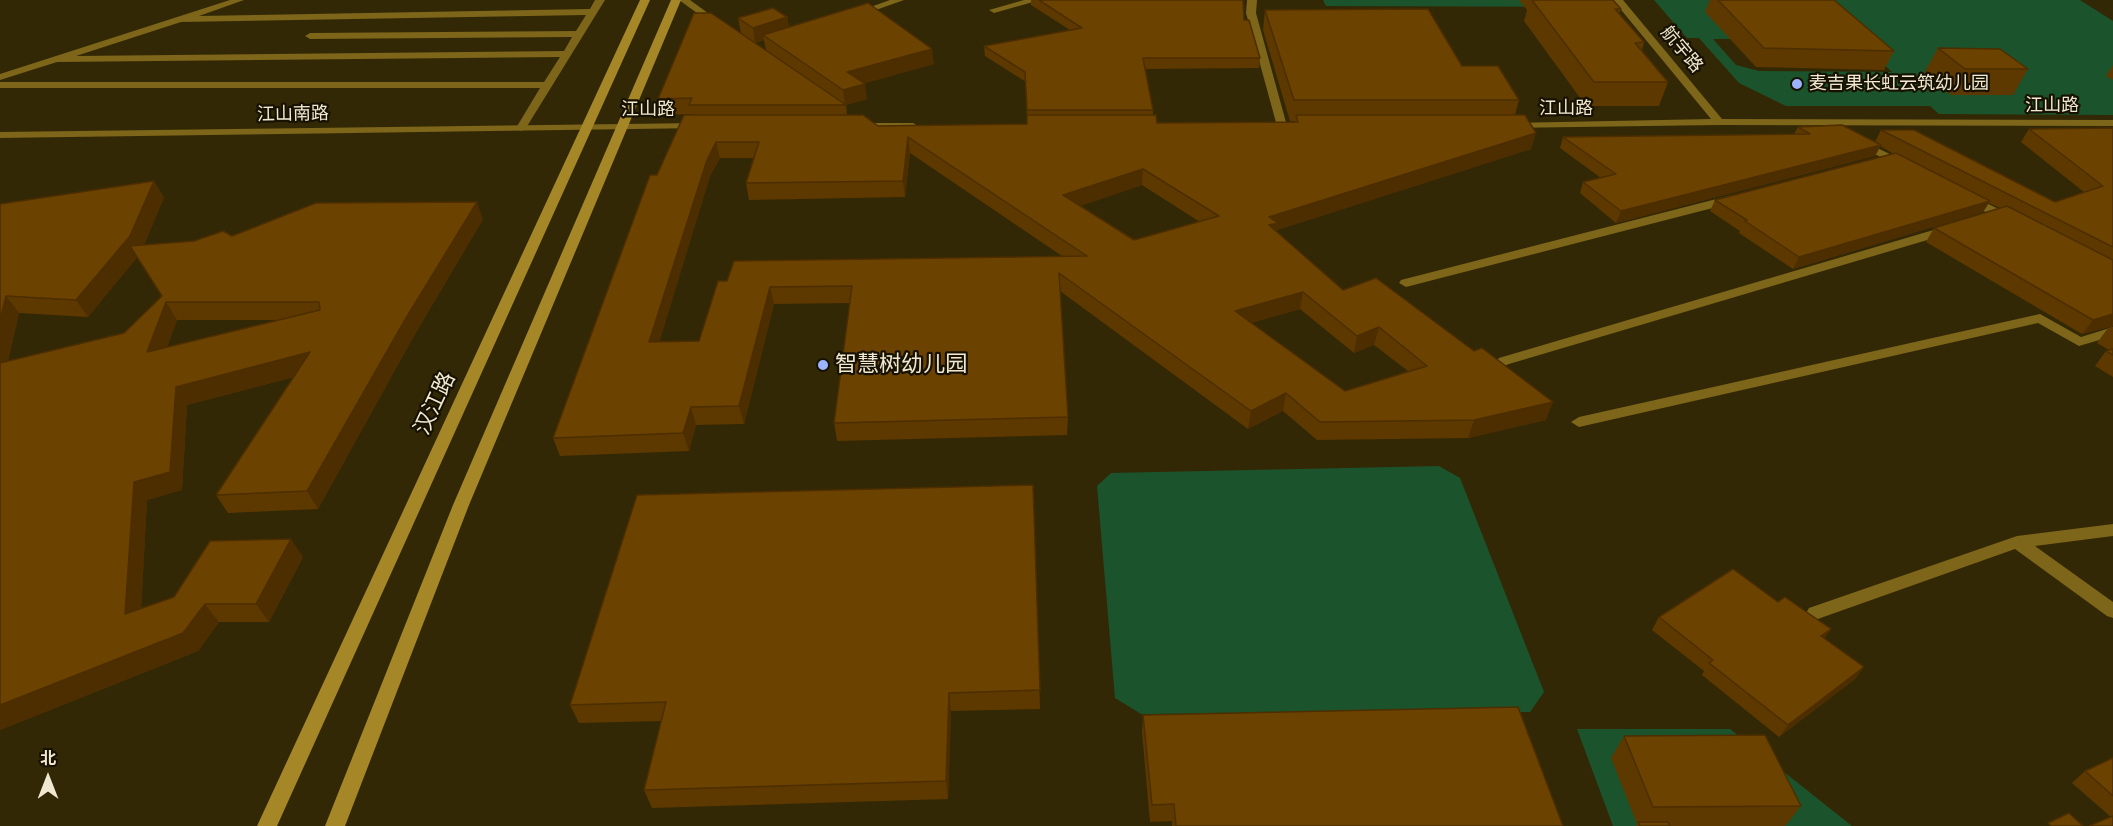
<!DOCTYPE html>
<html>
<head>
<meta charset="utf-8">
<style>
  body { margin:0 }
  #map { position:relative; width:2113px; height:826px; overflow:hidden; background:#332805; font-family:"Sofia Sans Condensed","Noto Sans SC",sans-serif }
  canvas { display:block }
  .north { position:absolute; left:18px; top:748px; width:60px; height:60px; -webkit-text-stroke:4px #171102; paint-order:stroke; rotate:0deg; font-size:16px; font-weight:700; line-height:24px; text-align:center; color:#f0e8d0 }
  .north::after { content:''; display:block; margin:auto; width:21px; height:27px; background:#f0e8d0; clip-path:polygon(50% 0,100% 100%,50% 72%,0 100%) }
</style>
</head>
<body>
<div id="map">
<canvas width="2113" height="826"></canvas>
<div class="north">北</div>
</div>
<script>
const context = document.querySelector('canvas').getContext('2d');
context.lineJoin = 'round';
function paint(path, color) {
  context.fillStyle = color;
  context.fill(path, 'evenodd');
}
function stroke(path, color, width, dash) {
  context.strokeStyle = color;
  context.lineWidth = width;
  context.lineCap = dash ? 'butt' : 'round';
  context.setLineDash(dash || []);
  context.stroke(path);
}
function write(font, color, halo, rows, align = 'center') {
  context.font = font + ' "Sofia Sans Condensed","Noto Sans SC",sans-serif';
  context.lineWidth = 4.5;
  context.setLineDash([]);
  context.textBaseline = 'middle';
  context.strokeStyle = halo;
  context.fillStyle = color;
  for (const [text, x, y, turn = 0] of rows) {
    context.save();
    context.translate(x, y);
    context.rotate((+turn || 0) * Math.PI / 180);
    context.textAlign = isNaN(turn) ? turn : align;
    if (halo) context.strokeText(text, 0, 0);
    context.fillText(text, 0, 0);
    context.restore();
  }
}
paint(new Path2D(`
  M1323,0H1618L1624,7L1326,6Z
  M1654,0H2080L2113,21V115L1939,114L1930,106H1786L1739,83L1699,38H1687ZM1855,38L1892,72L1759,71L1736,65L1713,39Z
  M1439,466L1460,478L1544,692L1530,712L1141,714L1115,698L1097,486L1111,473Z
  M1577,729H1730L1852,826H1613Z`), '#1b542c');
paint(new Path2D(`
  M230,0H244L199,16L590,9L595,0H605L526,128L521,131L516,128L540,88H0V82H544L560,57L57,62L0,80V74ZM586,15L576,31L310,33L305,36L310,39L572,37L564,51L76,56L181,22Z
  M679,0H690L723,24L715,26Z
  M890,0H904L859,16L851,14Z
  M1024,0H1040L994,13L989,10Z
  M1247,0H1257L1256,13L1287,126L1286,128L1277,126L1246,13Z
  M1861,140L1908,163L1910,165L1908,167H1900L1857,145L1855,143Z
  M1968,194L2015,217L2017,220L2015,223H2007L1964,201V195Z
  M1732,195L1736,196V202L1406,287L1399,283L1401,280Z
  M1947,226L1951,227V233L1509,364L1504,366L1497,361L1499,358Z
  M2040,314L2081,337L2113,327V336L2079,346L2038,323L1579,427L1571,422L1579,417Z
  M2113,524V536L2035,546L2113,602V618L2107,616L2015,549L1815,620L1809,618L1806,613L1809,608L2017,536Z`), '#7d6519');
paint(new Path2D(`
  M1613,0H1623L1722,119L2113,120V126L1719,125L1506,128V124L1510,123L1711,119Z
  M700,123L705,126L704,128L0,138V132Z
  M859,123H913L918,126L913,129L855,128V124Z`), '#7d6519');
paint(new Path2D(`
  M640,0H650L277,826H257Z
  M671,0H681L469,505L345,826H325L453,505Z`), '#a68728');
paint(new Path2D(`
  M1031,0H1243L1244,20L1260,58L1259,68L1145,69L1153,110V115L1157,123L1295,122V121H1290L1263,30L1265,10L1462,66L1519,100L1515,115L1531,149L1277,230V232L1343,290L1546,420L1468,438L1317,440L1283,411L1248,429L1060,291L1068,417L1067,435L837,441L834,423L850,303L774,304L744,424L696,425L689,451L560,456L553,438L657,175L691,115V114L662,115L658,99L815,84L766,50L764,40L755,43L741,33L738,18L787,17L789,27L934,64L864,83L867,99L846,105L847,115L878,126L1027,124L1026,82L985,56L984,46L1070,30L1031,5ZM910,153L1062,256L727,281L699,341L659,342L710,176L720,158H754L746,183L749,200L905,197ZM1142,185L1200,222L1134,240L1080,206ZM1300,309L1354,353L1374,345L1408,371L1345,391L1251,323Z
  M1519,0H1613L1621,9L1619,14L1644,42L1642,50L1668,82L1659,106H1586L1524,21L1527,10Z
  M1710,0H1834L1894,51L1884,70L1756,67L1705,12Z
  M1938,48L2028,69L2013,95H1951L1924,73Z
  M2113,65V80L2106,76Z
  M1798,127L1875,142L1881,130L2055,202L2084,192L2021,142L2029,129L2113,128V326L2082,334L1926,242L1934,228L2000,208L1989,203L1983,212L1793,269L1739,233L1740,231L1710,211L1715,200L1894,154L1880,146L1875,156L1616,223L1580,193L1583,182L1601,178L1560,148L1563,137L1794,134Z
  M164,197L144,245L194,241L232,236L483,219L411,341L318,509L228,513L216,495L294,377L187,405L182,490L147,500L141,608L303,557L269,622H219L198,651L0,730V204ZM137,257L162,297L124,333L8,361L19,313L88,317ZM177,320H282L167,347Z
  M2113,327V377L2095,366L2106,351L2109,350L2097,343L2108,328Z
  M1033,485L1040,709L951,711L948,799L652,808L644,790L662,721L579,723L570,705Z
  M1778,602L1831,629L1824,638L1864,667L1855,679L1779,737L1702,675L1704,671L1652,630L1659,617Z
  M1143,715L1563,826H1172V821L1150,822L1142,732Z
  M1624,736L1801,806L1785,826H1636L1637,824L1611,758Z
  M2113,758V826L2111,817L2072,783L2085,771Z`), '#5d3900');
paint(new Path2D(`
  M787,17L790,31L763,35L764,40L755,43L753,28Z
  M932,49L934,64L849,88L847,72Z
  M865,84L867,99L845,105L843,90Z
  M1536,133L1531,149L1277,230L1275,240L1266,242L1269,217Z
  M908,137L910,153L905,197L903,181Z
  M716,142L720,158L710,176L654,360L649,342L707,160Z
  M1881,145L1875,156L1616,223L1621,211Z
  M1143,169L1142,185L1063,212V195Z
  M154,181L164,197L141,253L88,317L76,300Z
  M1990,201L1983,212L1793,269L1799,257Z
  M477,202L483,219L411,341L318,509L307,491L403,323Z
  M770,287L774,304L744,424L739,406Z
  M1303,292L1300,309L1233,328L1235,311Z
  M6,296L19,313L3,383L0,379V320Z
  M166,302L177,320L159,369L147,352Z
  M2113,314V326L2082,334L2093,320Z
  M1379,327L1374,345L1354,353L1357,336Z
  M310,352L320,370L187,405L182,490L147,500L140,632L125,614L134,482L176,387Z
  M1286,393L1283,411L1248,429L1251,411Z
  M1553,402L1546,420L1468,438L1474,420Z
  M691,407L696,425L689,451L683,433Z
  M291,539L303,557L269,622L256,604Z
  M205,604L219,622L198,651L0,730V705Z
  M1831,629L1822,642L1821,636Z
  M1864,667L1855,679L1779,737L1788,725Z
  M949,693L951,711L948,799L946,781Z`), '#4c2e00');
const building = new Path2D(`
  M1039,0H1243L1244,20H1249L1260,58H1143L1153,110H1027L1025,72L984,46L1082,28Z
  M1532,0H1613L1621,9H1615L1644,42L1635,43L1668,82H1594Z
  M1718,0H1834L1894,51L1764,48Z
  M868,3L932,49L847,72L865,84L843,90L763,35Z
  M773,8L787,17L753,28L738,18Z
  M1428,9L1462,66H1498L1519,100H1294L1265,10Z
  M694,13H711L846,105H689L692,98L658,99Z
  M1938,48L2000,49L2028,69H1965Z
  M684,115H863L878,126L1027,124V115H1156L1157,123L1298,122L1296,115H1525L1536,133L1269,217L1278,223L1269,225L1343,290L1376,278L1474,351L1482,348L1553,402L1474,420L1320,422L1286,393L1251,411L1059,273L1068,417L834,423L852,286L770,287L739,406L691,407L683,433L553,438L650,175H657ZM908,137L1087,256L734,261L727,281H718L699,341L649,342L707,160L716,142H759L746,183L903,181ZM1143,169L1219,216L1134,240L1063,195ZM1303,292L1357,336L1379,327L1427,366L1345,391L1235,311Z
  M1842,125L1881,145L1621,211L1583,182L1616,174L1563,137L1810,134L1798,127Z
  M2113,128V247L1881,130H1914L2055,202L2103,186L2029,129Z
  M1896,153L1990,201L1799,257L1745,221L1747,220L1715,200Z
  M154,181L130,236L76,300L6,296L0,320V204Z
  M477,202L403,323L307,491L216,495L310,352L176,387L170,472L134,482L125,614L174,597L210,541L291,539L256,604H205L183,633L0,705V363L124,333L162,296L130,246L194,241L223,231L232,236L316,203ZM166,302H319L320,310L147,352Z
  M2007,206L2113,260V314L2093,320L1934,228Z
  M2113,349V355L2106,351Z
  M1033,485L1040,690L949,693L946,781L644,790L666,702L570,705L637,495Z
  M1733,569L1778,602L1785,597L1831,629L1821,636L1864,667L1788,725L1709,663L1713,660L1659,617Z
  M1518,707L1563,826H1176L1174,804L1152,805L1143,715Z
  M1765,735L1801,806L1653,807L1624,736Z
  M2113,758V796L2085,771Z
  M2069,813L2083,826H2051L2048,823Z
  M2113,816V826H2089Z
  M1638,822H1668L1670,826H1640Z`);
paint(building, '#6c4200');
stroke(building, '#4c2e00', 1.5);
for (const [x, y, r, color] of [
  [1797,84,6,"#9cb4fd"],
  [823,365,6,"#9cb4fd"]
]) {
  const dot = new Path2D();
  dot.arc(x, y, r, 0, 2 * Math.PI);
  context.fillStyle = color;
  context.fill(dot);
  stroke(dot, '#171102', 2);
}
write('18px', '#f0e8d0', '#171102', [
  ["航宇路",1681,50,50],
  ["江山路",2052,106],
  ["江山路",1566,109],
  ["江山路",648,110],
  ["江山南路",293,115,-1]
]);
write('18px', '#f0e8d0', '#171102', [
  ["麦吉果长虹云筑幼儿园",1809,84]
], 'left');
write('22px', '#f0e8d0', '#171102', [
  ["智慧树幼儿园",835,365]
], 'left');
write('22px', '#f0e8d0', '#171102', [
  ["汉江路",436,404,-65]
]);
</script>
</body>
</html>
